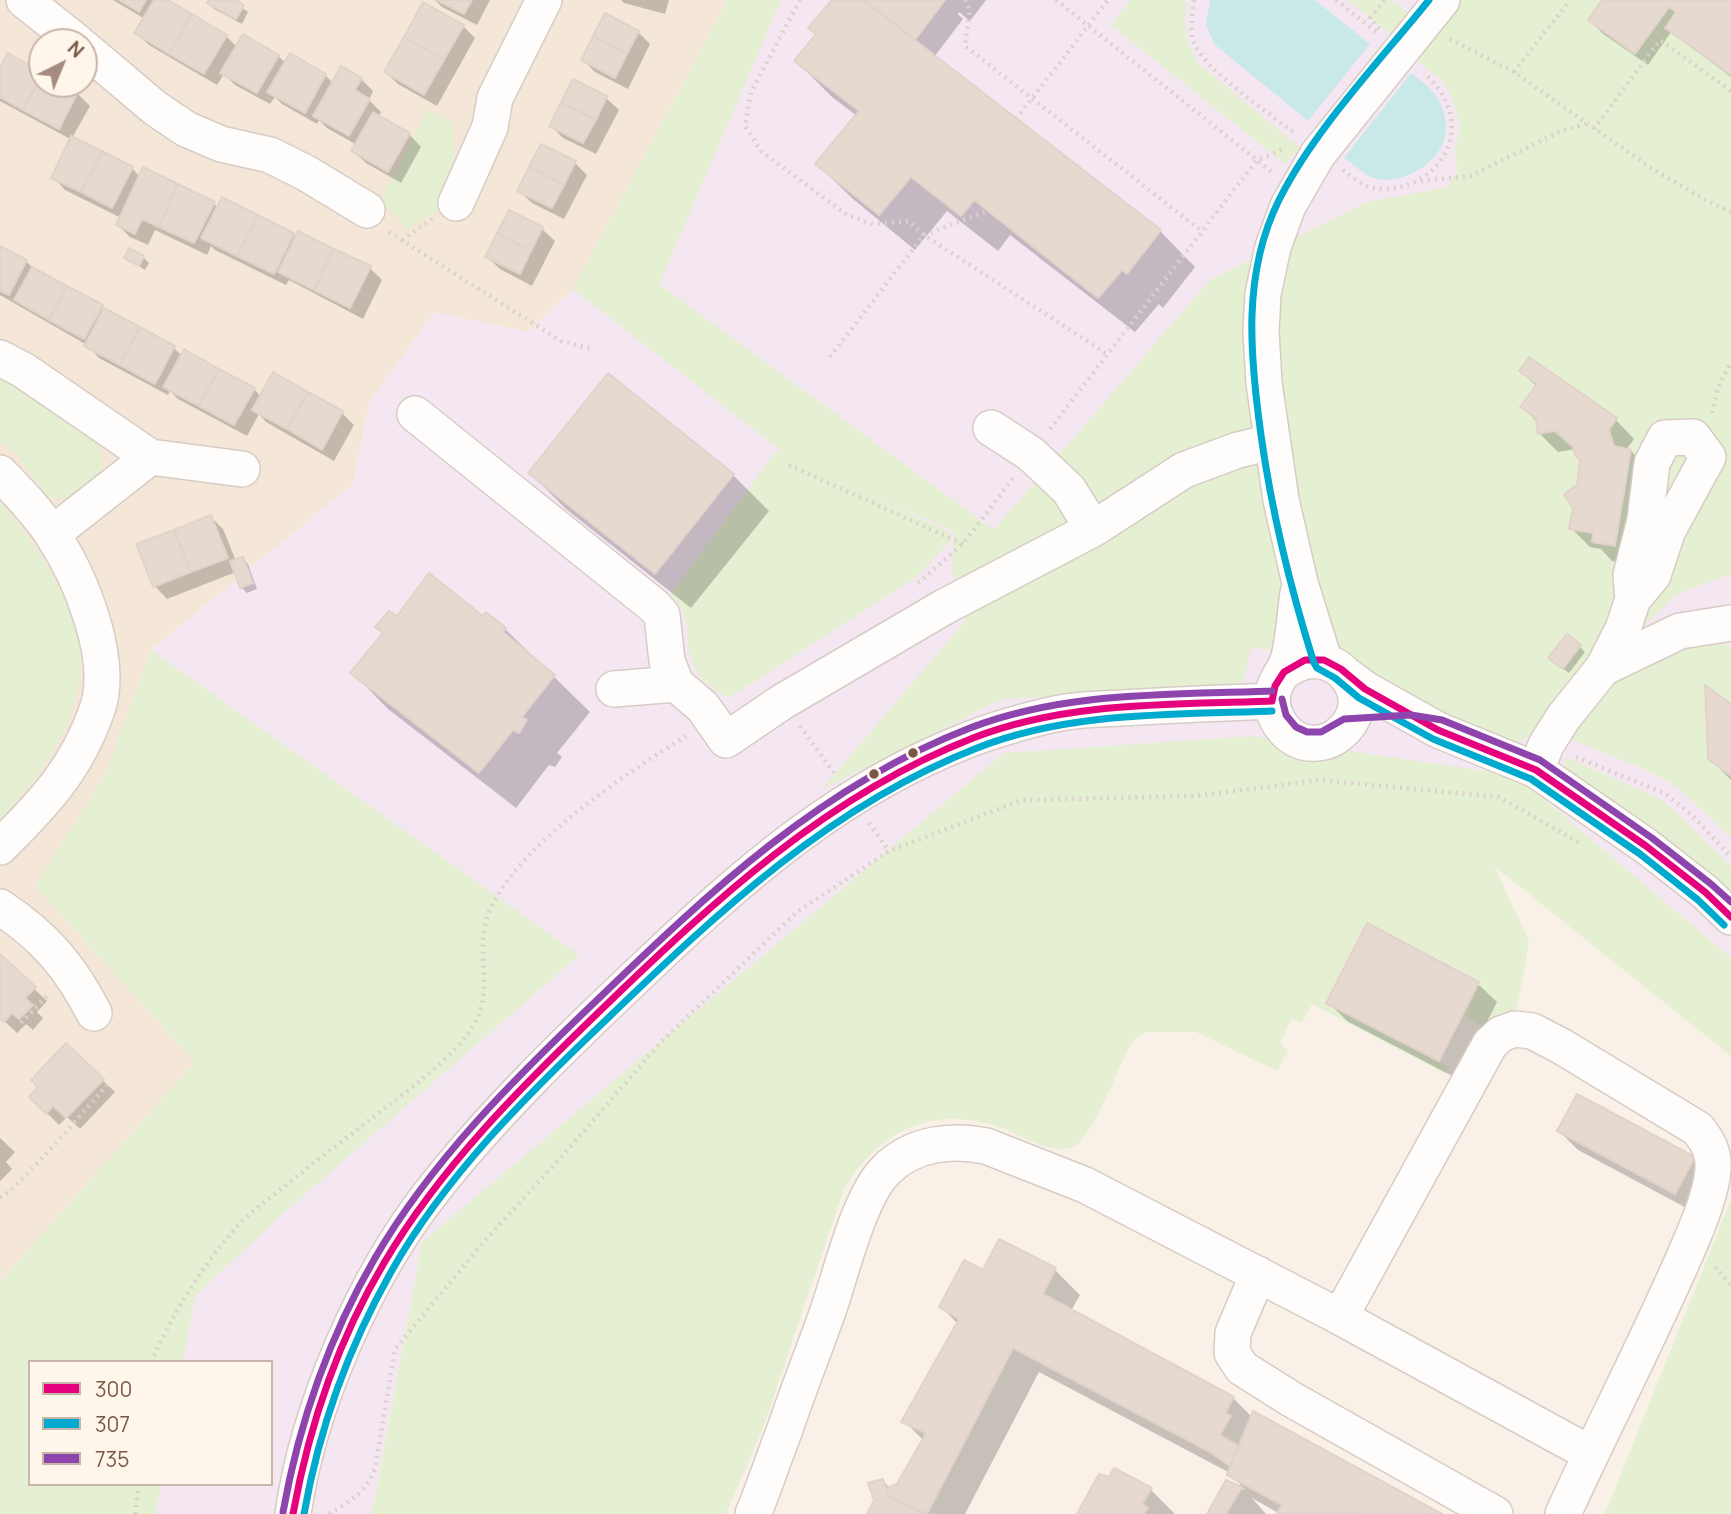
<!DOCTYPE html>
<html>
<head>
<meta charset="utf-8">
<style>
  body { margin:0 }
  #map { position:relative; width:1731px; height:1514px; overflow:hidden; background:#f9f1e8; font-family:Manrope,sans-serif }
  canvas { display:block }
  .legend { position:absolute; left:28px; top:1360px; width:245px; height:126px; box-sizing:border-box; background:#fff6eb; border:2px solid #c9b6a9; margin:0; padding:9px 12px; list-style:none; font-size:21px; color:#795646 }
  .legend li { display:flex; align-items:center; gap:14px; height:35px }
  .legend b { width:35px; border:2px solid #c9b6a9 }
  .north { position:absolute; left:28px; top:28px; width:70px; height:70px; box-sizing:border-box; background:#fff6eb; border:2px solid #c9b6a9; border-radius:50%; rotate:43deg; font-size:19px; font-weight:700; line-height:28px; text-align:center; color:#795646 }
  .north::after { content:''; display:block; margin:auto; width:24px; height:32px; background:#a68c7f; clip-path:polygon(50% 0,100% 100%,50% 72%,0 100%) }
</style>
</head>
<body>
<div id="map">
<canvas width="1731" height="1514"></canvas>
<ul class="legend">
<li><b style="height:9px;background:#e5007d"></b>300</li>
<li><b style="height:9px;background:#00a9ce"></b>307</li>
<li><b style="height:9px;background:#8e44ad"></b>735</li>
</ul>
<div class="north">N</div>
</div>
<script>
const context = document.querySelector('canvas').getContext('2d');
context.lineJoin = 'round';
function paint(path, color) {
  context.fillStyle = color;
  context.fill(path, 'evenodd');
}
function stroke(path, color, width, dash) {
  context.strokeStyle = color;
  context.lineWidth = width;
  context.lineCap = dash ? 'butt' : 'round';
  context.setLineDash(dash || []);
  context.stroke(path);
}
paint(new Path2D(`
  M0,0H728L573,289L529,332L370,401L353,484L151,650L105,775L35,886L195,1062L0,1282ZM42,42H84V84H42Z`), '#f5e7d8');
paint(new Path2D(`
  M728,0H1731V958L1517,776L422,1242L372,1514H0V1282L195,1062L35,886L105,775L151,650L353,484L370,401L434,312L529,332L573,289ZM30,1362H271V1484H30Z`), '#f4e7f2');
paint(new Path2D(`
  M728,0H781L659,284L994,530L1210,280L1367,202L1447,187L1458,170L1454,152L1460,127L1454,102L1444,82L1414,58L1460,0H1731V574L1677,594L1513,750L1472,735L1346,658L1251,648L1242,689L1002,699L821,790L967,619L952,571L953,531L867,493L951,533L949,543L915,578L729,698C663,664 707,625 670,595L776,451L785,454L573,289Z
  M1130,0H1183L1187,3C1182,27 1187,43 1199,64L1300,148L1285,164L1111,25Z
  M1347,0H1392L1410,14L1392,35Z
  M428,110L453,123L456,170L449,203L408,229L380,200Z
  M0,378L12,379L84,429L100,449L103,472L69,501L48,497L18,456L0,441Z
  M0,502C28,534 72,598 79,640C90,706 45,774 0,819Z
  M1708,638L1731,647V704L1705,686L1708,759L1731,776V838L1676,786L1644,769L1564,737L1601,688L1661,647Z
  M151,650L579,955L277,1219L195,1296L183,1362H30V1484H161L156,1514H0V1282L195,1062L35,886L105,775Z
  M1252,736L1517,776L1731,958V1056L1494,866L1529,941L1517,1009L1498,1014L1484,1027L1465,1016L1481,981L1367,922L1325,1002L1449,1067L1446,1074L1312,1004L1302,1023L1292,1018L1280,1043L1288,1050L1277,1071L1196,1032H1145L1135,1039L1127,1052C1117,1072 1092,1135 1076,1145C1057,1158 1022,1136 1002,1128C934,1104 880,1129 844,1189L763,1428L726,1514H372L422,1242L1004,753Z
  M1566,757L1656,797L1670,806L1731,866V903L1569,774L1563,762Z
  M1731,1200V1514H1605Z`), '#e5efd1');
paint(new Path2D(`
  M1210,0H1315L1370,44L1308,121L1214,44L1206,24Z
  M1411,73C1421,81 1432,88 1438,99C1444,109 1448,125 1445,137C1438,165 1399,188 1371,177C1362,173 1352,163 1344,158Z`), '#c9e9e9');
paint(new Path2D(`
  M113,0H166L226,36L237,47L278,56L286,63L325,75L333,83L361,79L373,91L369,100L381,112L378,117L409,134L421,147L401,183L366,163L353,151L357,145L327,128L319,120L317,124L282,104L275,97L270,104L235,85L224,74L217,85L149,45L137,33L145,19Z
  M211,0H232L248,12L242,24L214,9L209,3Z
  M435,0H490L477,25L442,7Z
  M621,0H669L665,14L624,3Z
  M834,0H986L970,21L959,12L958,14L963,19L934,57L1160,231L1195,267L1163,308L1159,304L1135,332L1010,235L998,251L947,211L915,250L853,199L817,164L857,116L832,97L796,61L817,34Z
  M1604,0H1731V77L1671,32L1648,65L1602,33L1590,20Z
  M463,26L475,38L437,106L398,84L386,72Z
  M638,32L650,44L628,89L595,72L583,60Z
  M8,56L42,74V84H60L77,93L90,106L72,138L132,168L140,177L214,204L218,208L293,234L297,238L370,268L382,280L363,319L289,280L286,285L215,250L211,246L207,255L155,230L148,245L130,237L118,225L121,218L65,190L53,177L72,140L0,101V71Z
  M574,81L606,98L619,110L596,154L563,138L551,126Z
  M575,163L587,175L564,219L532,203L519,191Z
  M510,212L542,229L555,241L532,286L500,269L487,257Z
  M0,248L26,261L36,271L102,306L107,312L174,348L182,356L254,389L261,397L274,374L342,413L354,425L334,461L266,422L259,414L247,436L178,399L170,391L168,395L99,358L87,345L0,295Z
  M143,257L149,263L145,270L126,258Z
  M1521,371L1616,420L1634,439L1626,450L1631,451L1649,470L1633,564L1612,561L1601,549L1590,547L1571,528L1582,460L1576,449L1558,452L1539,433L1538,423L1523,407L1537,387Z
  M530,473L733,475L769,511L691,608L566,509Z
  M211,517L223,529L236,561L242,559L248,564L257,589L247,593L241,587L236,572L167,599L155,586Z
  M397,618L483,619L505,629L590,712L557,753L562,757L555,767L549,765L516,808L388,709L353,673Z
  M1580,647L1585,652L1569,673L1556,663Z
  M1731,706V780L1710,759Z
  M1368,926L1478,984L1497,1002L1458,1079L1347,1021L1328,1002Z
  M0,956L47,1001L37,1012L43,1018L33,1030L26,1024L17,1033L0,1017Z
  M66,1045L115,1092L80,1129L67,1117L59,1125L31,1097L40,1087Z
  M1559,1131L1694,1158L1712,1177L1694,1212L1578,1150Z
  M0,1138L15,1152L6,1162L12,1169L0,1181Z
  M1055,1270L1080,1295L1071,1311L1233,1398L1252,1417L1254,1414L1439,1514H1280L1252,1498L1266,1514H1209L1226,1482L1245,1490L1230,1473L1039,1372L965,1514H869L883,1481L890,1488L898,1485L924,1441L904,1421L958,1324L941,1307L984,1272Z
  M1151,1490L1175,1514H1079Z`), '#0003');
const building = new Path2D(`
  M119,0H146L139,12Z
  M154,0H168L192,14L169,54L134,33Z
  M209,0H236L244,5L236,19L207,3Z
  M437,0H472L464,14Z
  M832,0H863L1161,230L1127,274L1122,270L1098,298L974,200L961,216L911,177L879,215L815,164L859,111L794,61L816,34L808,28Z
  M864,0H945L915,40Z
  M1602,0H1731V75L1665,28L1676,12L1669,7L1635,54L1588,20Z
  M423,2L464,25L444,60L404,37Z
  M605,13L639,31L627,54L593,36Z
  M192,14L227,35L204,74L169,54Z
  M243,34L279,55L257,93L220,73Z
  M593,36L627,54L615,78L581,60Z
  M404,37L444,60L424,95L384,72Z
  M8,53L42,72L23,110L0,97V67Z
  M290,53L326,74L305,113L267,92Z
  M341,66L362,78L355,90L370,99L349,136L313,116Z
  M42,75V84H64L78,92L59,129L23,110Z
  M573,79L607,96L596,120L561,102Z
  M561,102L596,120L583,143L549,126Z
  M373,112L410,133L388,172L351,151Z
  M71,136L102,151L81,192L51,178Z
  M541,144L576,161L564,185L529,167Z
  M102,151L133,167L112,208L81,192Z
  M143,167L178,184L159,227L142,219L135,234L116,225Z
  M529,167L564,185L552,208L517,191Z
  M178,184L215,202L194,243L159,227Z
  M222,197L258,215L237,256L201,238Z
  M509,210L543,227L531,251L497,233Z
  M258,215L294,233L274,274L237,256Z
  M298,231L334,249L314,290L278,272Z
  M497,233L531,251L520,274L485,257Z
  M0,246L27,260L9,295L0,291Z
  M129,248L144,256L139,266L124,258Z
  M334,249L371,266L350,308L314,290Z
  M32,267L67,286L49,320L14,300Z
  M67,286L103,305L84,339L49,320Z
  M104,308L140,327L120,365L84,346Z
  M140,327L175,346L155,384L120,365Z
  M184,349L219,369L199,406L163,387Z
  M1529,357L1617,418L1609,430L1614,446L1631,450L1615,546L1592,542L1593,533L1569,529L1573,508L1564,494L1577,485L1580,460L1575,455L1573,447L1555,431L1538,434L1536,418L1520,407L1537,384L1519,371Z
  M219,369L255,388L234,425L199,406Z
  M273,372L308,392L287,429L252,410Z
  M608,373L734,474L655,574L528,473Z
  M308,392L343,411L322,450L287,429Z
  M211,515L228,558L191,572L174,530Z
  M174,530L191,572L153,587L136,544Z
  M243,557L253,583L240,588L230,561Z
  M429,573L483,616L486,612L506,628L503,632L555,675L522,717L527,720L519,733L513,730L479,773L350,673L383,633L375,627L389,611L397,616Z
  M1567,634L1581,645L1563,669L1548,658Z
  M1705,685L1731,704V776L1708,759Z
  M1367,923L1479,982L1439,1061L1326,1003Z
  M0,954L36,987L25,998L33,1005L19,1019L12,1013L4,1022L0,1018Z
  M66,1043L104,1079L66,1118L53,1106L46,1114L29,1097L38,1087L31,1080Z
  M1577,1094L1695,1157L1675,1194L1557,1131Z
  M999,1239L1056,1268L1043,1294L1234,1397L1225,1413L1231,1416L1220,1435L1239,1446L1230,1466L1210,1452L1013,1348L927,1514L889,1497L886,1488L897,1484L926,1433L901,1422L959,1319L939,1307L964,1260L983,1270Z
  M1253,1411L1442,1514L1277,1513L1282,1505L1227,1475Z
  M1114,1468L1152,1488L1142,1504L1148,1508L1144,1514H1077L1099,1474L1109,1477Z
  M883,1479L889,1497L925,1514H867L874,1500L868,1483Z
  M1226,1480L1242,1487L1226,1514H1207Z`);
paint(building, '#e5d9d0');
stroke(building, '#e2d3ca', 2);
const minor = new Path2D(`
  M24,0L77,42
  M84,48L155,108L186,129L221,144L270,155L306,173L367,210
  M456,203L490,127L495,98L544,0
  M0,358L23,370L150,457L242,469
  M415,414L654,606L662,615L667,661L676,684L703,707L726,740L782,702L944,607L1093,529L1184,470L1238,450L1272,442
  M991,428L1031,454L1069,490L1093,529
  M0,473C18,492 38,512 52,534C80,576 115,659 97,710C76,770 44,803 0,847
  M52,534L150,457
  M1324,660L1300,583L1281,500L1264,383L1261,332L1263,294L1273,247L1288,206L1318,154L1442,0
  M1603,668L1680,631L1731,623
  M1284,672C1331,634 1385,699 1338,735C1329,743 1314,745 1303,742C1281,735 1266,708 1275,686C1279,676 1286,668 1289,657C1294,636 1295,614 1298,593
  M1349,677L1365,689L1438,730L1536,770L1646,846L1705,892L1731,917
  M614,689L676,684
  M1536,770L1546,745L1563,718L1603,668L1623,629L1633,599L1653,575L1668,530L1708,457L1693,437L1665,438L1652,463L1645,520L1631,575L1633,599
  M0,907C44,936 70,966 94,1013
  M1258,1274L1233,1333L1232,1353L1242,1368L1291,1399L1495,1514
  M1340,1317L1591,1454
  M293,1514C308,1408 364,1279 430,1194C493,1113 569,1040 643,970C744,874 841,788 973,738C997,729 1041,716 1066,712C1083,709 1103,709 1121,708C1171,705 1221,703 1272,701
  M753,1514C765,1486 774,1457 785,1429C799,1388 815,1348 829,1308C842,1270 859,1197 886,1170C913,1143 951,1139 986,1146L1085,1185L1340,1317L1490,1044L1501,1034L1515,1029L1532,1031L1561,1046L1698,1129C1708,1142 1714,1152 1713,1168C1712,1197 1689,1246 1677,1273C1641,1354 1600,1433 1563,1514`);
stroke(minor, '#d7ccc5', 38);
stroke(new Path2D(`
  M800,0L751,92L745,126L761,151L847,215L873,224L908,221L924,235L1107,354
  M965,0L970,10L965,46L1203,232
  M1056,0L1272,172
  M1194,0C1192,13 1189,30 1194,43C1207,72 1268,112 1294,133
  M1336,0L1376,32
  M1379,29L1370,18L1385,0
  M1450,39L1514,72L1651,168L1707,201L1731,212
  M1514,72L1570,0
  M1016,119L1108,0
  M1594,129L1660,40L1731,91
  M1343,170C1351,176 1361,185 1370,187C1411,198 1458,162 1451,119C1449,100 1437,85 1424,73
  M1421,181L1470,176L1561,131L1586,124
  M389,232L561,341L591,349
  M402,240L432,219
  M830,357L924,235L987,211
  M1712,413L1718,387L1731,362
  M1050,429L1257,160L1284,149
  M789,465L963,544
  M918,583L963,544L1013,478
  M800,726L834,773
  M1576,757L1664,793L1693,816L1731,857
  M869,823L889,851
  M21,1023L47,996
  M0,1197C14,1194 92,1102 108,1084
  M1715,1267L1731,1285
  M151,1362C177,1307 204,1261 246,1217C286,1185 326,1153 367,1122C398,1098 459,1055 476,1021C492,989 477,954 486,921C506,852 627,773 686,736
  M135,1514L139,1484
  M329,1514C352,1500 364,1494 375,1469L395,1349L482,1244L564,1154L662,1041L797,912L889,851L1022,800L1195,796L1320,780L1499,797L1580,843`), '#dbd1cb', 4.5, [2, 5]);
stroke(minor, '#fefdfc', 35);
stroke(new Path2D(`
  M1272,701L1275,686L1284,672L1305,660H1324L1341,669L1365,689L1438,730L1536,770L1646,846L1705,892L1731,917
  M293,1514C309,1426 338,1340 384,1263C441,1166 523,1085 603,1008C714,901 827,795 973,738C1068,701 1172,705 1272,701`), '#e5007d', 7);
stroke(new Path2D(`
  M1429,0C1379,62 1314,130 1279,200C1242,274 1250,356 1261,435C1272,514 1290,587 1314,663L1317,668L1335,678L1359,698L1433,739L1531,779L1640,854L1698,900L1724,925
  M304,1514C319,1429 348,1348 391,1272C445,1176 527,1095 607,1019C718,912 831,805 977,748C1071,711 1174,715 1272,711`), '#00a9ce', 7);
stroke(new Path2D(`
  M1282,699L1286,715L1296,727L1307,732H1321L1344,719L1411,715L1442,720L1540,760L1652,838L1711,884L1731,902
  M283,1512C299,1423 329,1337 375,1258C432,1160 514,1079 596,1001C708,893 822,785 970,728C1066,691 1170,695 1272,691`), '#8e44ad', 7);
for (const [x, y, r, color] of [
  [913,753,6,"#795646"],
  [874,774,6,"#795646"]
]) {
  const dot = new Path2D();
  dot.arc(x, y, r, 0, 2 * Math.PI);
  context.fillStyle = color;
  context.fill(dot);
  stroke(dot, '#fff6eb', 2.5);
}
</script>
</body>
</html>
